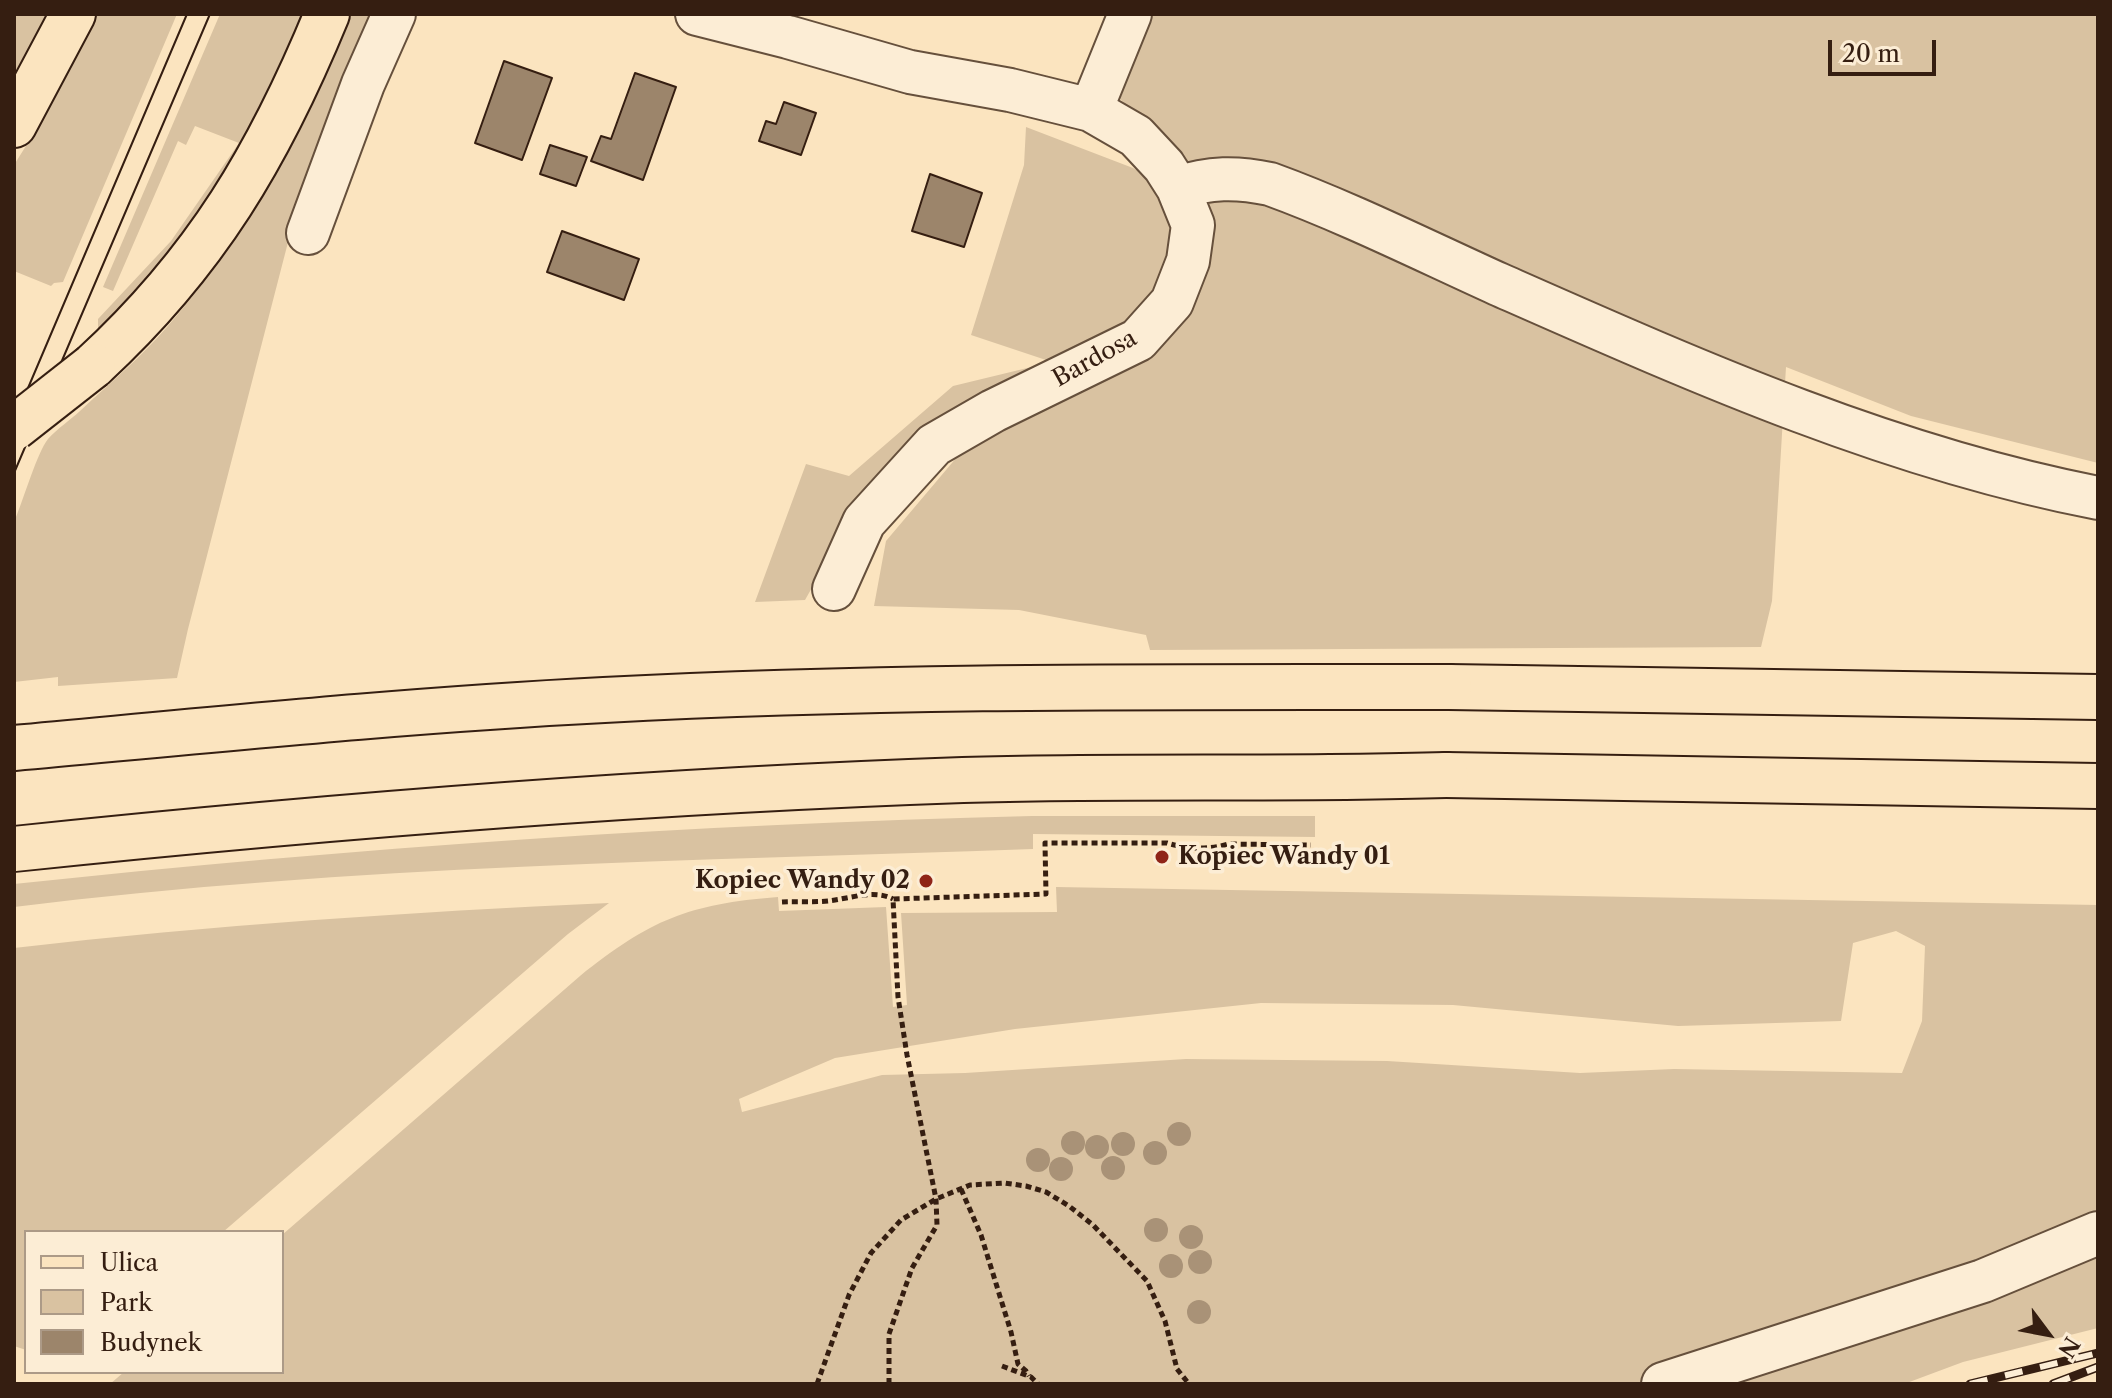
<!DOCTYPE html>
<html>
<head>
<meta charset="utf-8">
<style>
  body { margin:0 }
  #map { position:relative; width:2112px; height:1398px; overflow:hidden; background:#fbe4bf; font-family:"Libre Caslon Text",serif }
  canvas { display:block }
  .frame { position:absolute; inset:0; border:16px solid #351e11; pointer-events:none }
  .legend { position:absolute; left:24px; top:1230px; width:260px; height:144px; box-sizing:border-box; background:#fcedd5; border:2px solid #ac9a87; margin:0; padding:10px 14px; list-style:none; font-size:24px; color:#351e11 }
  .legend li { display:flex; align-items:center; gap:16px; height:40px }
  .legend b { width:40px; border:2px solid #ac9a87 }
  .north { position:absolute; left:2008px; top:1294px; width:80px; height:80px; -webkit-text-stroke:6px #fcedd5; paint-order:stroke; rotate:122deg; font-size:22px; font-weight:700; line-height:32px; text-align:center; color:#351e11 }
  .north::after { content:''; display:block; margin:auto; width:28px; height:36px; background:#351e11; clip-path:polygon(50% 0,100% 100%,50% 72%,0 100%) }
  .scale { position:absolute; left:1828px; top:40px; width:108px; height:36px; box-sizing:border-box; border:4px solid #351e11; border-top:0; padding-left:10px; font-size:24px; line-height:28px; white-space:nowrap; color:#351e11; -webkit-text-stroke:6px #fcedd5; paint-order:stroke }
</style>
</head>
<body>
<div id="map">
<canvas width="2112" height="1398"></canvas>
<div class="frame"></div>
<ul class="legend">
<li><b style="height:10px;background:#fbe4bf"></b>Ulica</li>
<li><b style="height:22px;background:#d9c2a1"></b>Park</li>
<li><b style="height:22px;background:#9c856b"></b>Budynek</li>
</ul>
<div class="north">N</div>
<div class="scale">20 m</div>
</div>
<script>
const context = document.querySelector('canvas').getContext('2d');
context.lineJoin = 'round';
function paint(path, color) {
  context.fillStyle = color;
  context.fill(path, 'evenodd');
}
function stroke(path, color, width, dash) {
  context.strokeStyle = color;
  context.lineWidth = width;
  context.lineCap = dash ? 'butt' : 'round';
  context.setLineDash(dash || []);
  context.stroke(path);
}
function write(font, color, halo, rows, align = 'center') {
  context.font = font + ' "Libre Caslon Text",serif';
  context.lineWidth = 7;
  context.setLineDash([]);
  context.textBaseline = 'middle';
  context.strokeStyle = halo;
  context.fillStyle = color;
  for (const [text, x, y, turn = 0] of rows) {
    context.save();
    context.translate(x, y);
    context.rotate((+turn || 0) * Math.PI / 180);
    context.textAlign = isNaN(turn) ? turn : align;
    if (halo) context.strokeText(text, 0, 0);
    context.fillText(text, 0, 0);
    context.restore();
  }
}
paint(new Path2D(`
  M14,14H48L14,82Z
  M97,14H177L63,282L54,283L51,286L14,271V165L41,122Z
  M220,14H304L268,102L181,243L98,335V319L171,241L239,143L195,126L186,145L178,141L113,291L103,287Z
  M350,14H382L301,192L188,629L177,678L58,686V677L14,682V517H16C24,498 37,453 48,439C57,429 70,420 80,411C110,383 141,357 167,327C252,229 303,133 350,14Z
  M1153,14H2098V463L1911,416L1786,367L1772,601L1761,647L1150,650L1146,635L1019,610L874,606L886,541L979,431L1166,333L1180,155L1120,99Z
  M1026,127L1133,168L1164,187L1175,222L1160,292L1125,335L856,510L805,600L755,602L806,464L849,476L953,386L1052,362L971,335L1024,165Z
  M1032,816H1315V837L1033,834V849C693,861 351,865 14,907V884C352,848 693,824 1032,816Z
  M1056,887L2098,905V1328L1963,1362L1904,1384H110L124,1372H282V1235L580,976C650,920 688,904 778,897L779,911L886,907L893,1007L907,1005L901,913L1057,912ZM1896,931L1925,946L1922,1021L1902,1073L1674,1069L1580,1073L1387,1061L1186,1059L965,1073L882,1075L742,1112L739,1099L835,1058L1015,1029L1261,1003L1453,1005L1678,1026L1841,1021L1853,943Z
  M609,903L568,934L223,1232H26V1350L14,1346V948C212,925 410,912 609,903Z`), '#d9c2a1');
const building = new Path2D(`
  M504,61L552,78L522,160L475,143Z
  M635,73L676,87L643,180L591,161L601,136L611,139Z
  M784,102L816,113L801,155L759,141L766,121L776,124Z
  M550,145L587,157L576,186L540,174Z
  M930,174L982,193L964,247L912,231Z
  M562,231L639,259L624,300L547,272Z`);
paint(building, '#9c856b');
stroke(building, '#351e11', 2);
const minor = new Path2D(`
  M697,14L788,37L910,72L1010,90L1091,110L1136,136L1164,166L1178,188L1193,225L1188,261L1172,302L1138,340L993,411L934,445L864,522L834,589
  M1091,110L1130,14
  M1178,188C1209,177 1237,177 1270,184C1347,212 1423,250 1498,284C1693,370 1887,457 2098,498
  M308,233L363,84L394,14
  M1663,1384L1983,1281L2098,1233`);
const major = new Path2D(`
  M14,125L73,14
  M93,366C206,262 269,155 327,14
  M1449,687L2098,697
  M1446,775L2098,786`);
const highway = new Path2D(`
  M14,748C211,730 407,710 604,700C886,685 1168,687 1449,687
  M14,849C329,816 646,791 963,780C1124,775 1285,780 1446,775`);
stroke(minor, '#66503c', 46);
stroke(major, '#351e11', 48);
stroke(highway, '#351e11', 48);
stroke(new Path2D(`
  M782,902C799,901 818,903 835,900C854,897 875,890 893,899
  M961,1189L981,1235L1011,1332L1018,1364L1026,1371L1029,1376
  M1002,1366L1031,1377L1038,1384
  M817,1384L849,1295L871,1253L901,1220L936,1199L970,1185L1004,1183L1026,1186L1046,1192L1069,1206L1093,1225L1147,1281L1165,1321L1177,1369L1189,1384
  M889,1384V1334L912,1268L937,1225L936,1199L907,1055L898,997L893,899L1046,894L1045,843H1167C1187,849 1208,850 1228,844L1311,845`), '#351e11', 5, [6, 4]);
stroke(minor, '#fcedd5', 42);
stroke(major, '#fbe4bf', 44);
stroke(highway, '#fbe4bf', 44);
stroke(new Path2D(`
  M14,421L187,14
  M14,473L210,14`), '#351e11', 2);
const rail = new Path2D(`
  M1970,1384L2098,1353
  M2053,1384L2098,1367`);
stroke(rail, '#351e11', 9);
stroke(rail, '#fcedd5', 6, [18]);
const majorBridge = new Path2D(`
  M14,428L93,366`);
stroke(majorBridge, '#351e11', 48, []);
stroke(majorBridge, '#fbe4bf', 44);
context.fillStyle = '#a99277';
for (const [x, y] of [
  [1179,1134],
  [1073,1143],
  [1123,1144],
  [1097,1147],
  [1155,1153],
  [1038,1160],
  [1113,1168],
  [1061,1169],
  [1156,1230],
  [1191,1237],
  [1200,1262],
  [1171,1266],
  [1199,1312]
]) {
  context.beginPath();
  context.arc(x, y, 12, 0, 2 * Math.PI);
  context.fill();
}
for (const [x, y, r, color] of [
  [1162,857,8,"#8f2418"],
  [926,881,8,"#8f2418"]
]) {
  const dot = new Path2D();
  dot.arc(x, y, r, 0, 2 * Math.PI);
  context.fillStyle = color;
  context.fill(dot);
  stroke(dot, '#fcedd5', 3);
}
write('24px', '#351e11', '#fcedd5', [
  ["Bardosa",1095,359,-29]
]);
write('bold 24px', '#351e11', '#fcedd5', [
  ["Kopiec Wandy 01",1178,857],
  ["Kopiec Wandy 02",910,881,"right"]
], 'left');
</script>
</body>
</html>
